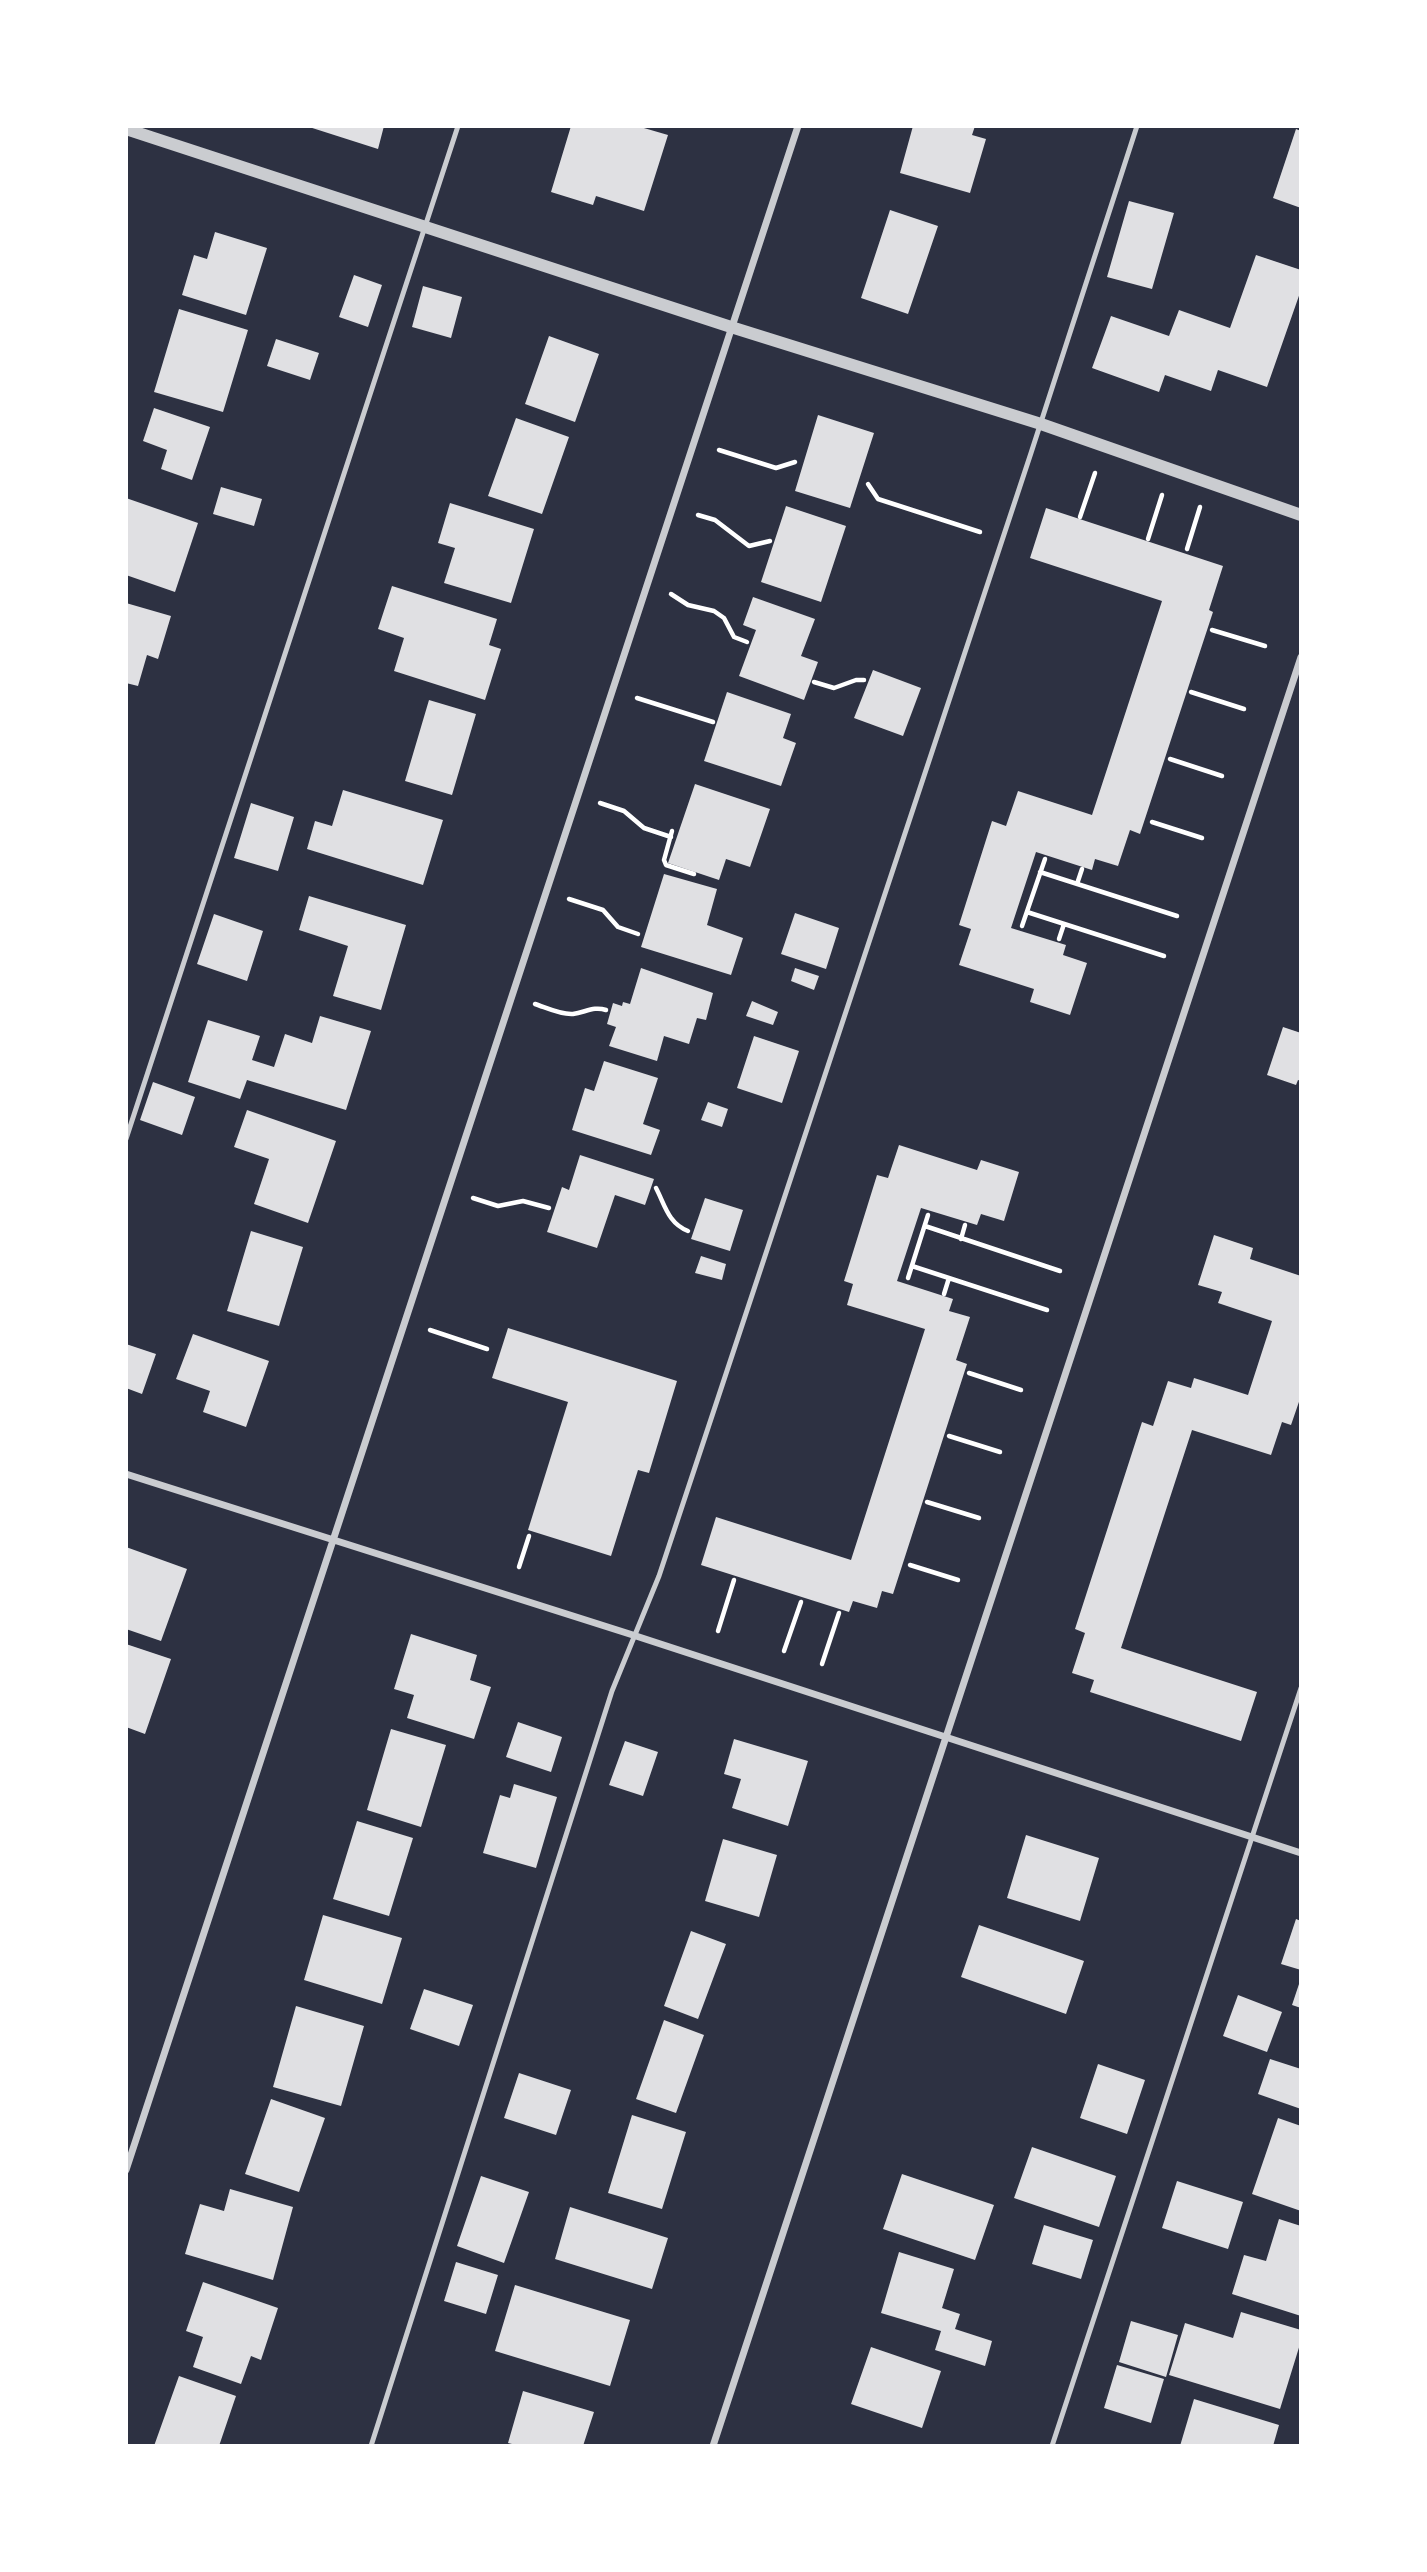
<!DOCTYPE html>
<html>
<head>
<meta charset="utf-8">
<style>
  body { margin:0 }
  #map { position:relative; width:1427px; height:2572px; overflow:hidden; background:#2d3142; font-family:Barlow,sans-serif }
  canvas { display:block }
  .frame { position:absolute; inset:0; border:128px solid #fff; pointer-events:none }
</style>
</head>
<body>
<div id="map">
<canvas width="1427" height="2572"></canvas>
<div class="frame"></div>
</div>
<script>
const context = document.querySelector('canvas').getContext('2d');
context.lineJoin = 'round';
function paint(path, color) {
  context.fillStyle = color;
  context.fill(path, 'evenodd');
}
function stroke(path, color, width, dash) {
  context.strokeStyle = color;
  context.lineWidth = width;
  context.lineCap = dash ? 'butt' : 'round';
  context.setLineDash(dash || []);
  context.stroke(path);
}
paint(new Path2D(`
  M306,126H384L378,149Z
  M571,126H637L668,135L644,211L596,196L593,205L551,192Z
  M913,126H975L972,135L986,139L970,193L900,173Z
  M1296,129L1301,131V208L1273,198Z
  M1129,201L1174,213L1152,289L1107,277Z
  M890,210L938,226L908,314L861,298Z
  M215,232L267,248L246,315L182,295L194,255L207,259Z
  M1256,255L1301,270V290L1267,387L1218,370L1211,391L1165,375L1159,392L1092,368L1111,316L1169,336L1179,310L1230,328Z
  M354,275L382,285L368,327L339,317Z
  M423,286L462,297L451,338L412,327Z
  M179,309L248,330L223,412L154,392Z
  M549,336L599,354L575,422L525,404Z
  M276,339L319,353L310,380L267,366Z
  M154,408L210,427L192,480L161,469L167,450L143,441Z
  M818,415L874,433L850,508L795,491Z
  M516,418L569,437L542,514L488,496Z
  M221,487L262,499L254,526L213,514Z
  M126,498L198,523L175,592L126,575Z
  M450,503L534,529L511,603L444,583L455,548L438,543Z
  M786,506L846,526L821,602L761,582Z
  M1046,508L1223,566L1209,610L1213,612L1140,834L1130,830L1118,866L1095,859L1092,870L1036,852L1011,928L1066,945L1063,955L1087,963L1070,1015L1030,1002L1034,989L959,965L971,929L959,925L992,821L1006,826L1018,791L1092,815L1162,601L1030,558Z
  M392,586L497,619L489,645L501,649L485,700L394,671L404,638L378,629Z
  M753,597L815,619L801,656L818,662L804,700L739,676L756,630L743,625Z
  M126,603L171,616L158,659L147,655L138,686L126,683Z
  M873,670L921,688L903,736L854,718Z
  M727,692L791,714L783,738L796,743L781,786L704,761Z
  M429,700L476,714L452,795L405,781Z
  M695,784L770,809L750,867L726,859L719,880L668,863Z
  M343,790L443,820L423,885L307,849L315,821L332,826Z
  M251,803L294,817L278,871L234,858Z
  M664,874L717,889L707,925L743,938L731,975L641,947Z
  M309,896L406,925L381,1010L333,996L348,946L299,930Z
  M795,913L839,928L826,969L781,954Z
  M214,914L263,931L247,981L197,964Z
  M641,968L713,993L706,1020L697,1018L689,1044L664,1036L657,1061L609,1046L616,1027L607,1024L613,1003L622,1006L623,1002L630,1004Z
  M795,968L819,976L814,990L791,981Z
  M752,1001L778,1012L773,1025L746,1016Z
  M320,1016L371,1031L346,1110L247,1080L240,1099L188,1082L208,1020L260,1036L252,1060L274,1067L285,1034L312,1043Z
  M1283,1027L1301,1033V1081L1298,1080L1296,1085L1267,1075Z
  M754,1036L799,1051L782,1103L737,1088Z
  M604,1061L658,1078L643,1124L660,1130L651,1155L572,1130L585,1088L594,1091Z
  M153,1082L195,1097L182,1135L140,1120Z
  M708,1102L728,1109L722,1127L701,1120Z
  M247,1110L336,1141L308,1223L254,1204L269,1159L234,1147Z
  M899,1145L977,1170L981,1160L1019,1172L1004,1221L981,1214L977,1225L921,1208L897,1281L953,1299L949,1311L970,1317L956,1360L967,1364L893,1594L882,1591L877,1608L853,1601L849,1612L701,1565L716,1517L851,1560L925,1329L847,1305L853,1284L844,1281L877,1175L888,1178Z
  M580,1155L654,1179L645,1205L615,1195L597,1248L547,1232L562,1187L569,1190Z
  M705,1198L743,1210L730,1251L691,1239Z
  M251,1231L303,1247L279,1326L227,1311Z
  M1214,1235L1253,1248L1250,1259L1301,1276V1396L1291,1425L1282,1422L1271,1455L1192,1430L1121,1648L1257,1692L1241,1741L1090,1692L1094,1680L1072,1673L1085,1633L1075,1629L1142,1422L1153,1426L1168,1381L1191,1388L1194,1378L1248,1395L1272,1321L1218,1303L1222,1292L1198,1285Z
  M701,1256L726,1264L722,1280L695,1273Z
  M508,1328L677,1381L649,1473L638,1470L611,1556L528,1530L568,1402L492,1378Z
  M193,1334L269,1361L246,1427L203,1412L210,1391L176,1379Z
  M126,1344L156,1354L142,1394L126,1388Z
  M126,1547L187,1569L161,1641L126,1629Z
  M411,1634L477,1655L470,1680L491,1687L474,1739L407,1718L414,1695L394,1689Z
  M126,1644L171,1659L145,1734L126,1727Z
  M518,1722L562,1737L551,1772L506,1757Z
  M391,1729L446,1745L421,1827L367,1810Z
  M734,1739L808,1761L788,1826L732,1808L741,1779L724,1774Z
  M625,1741L658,1752L643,1796L609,1785Z
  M514,1784L557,1797L536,1868L483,1853L500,1795L510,1798Z
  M357,1821L413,1838L389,1916L333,1899Z
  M1026,1835L1099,1858L1080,1921L1007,1898Z
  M723,1839L777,1855L759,1917L705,1901Z
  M323,1915L402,1938L382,2004L304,1980Z
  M1296,1919L1301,1921V1970L1281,1964Z
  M979,1925L1084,1961L1066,2014L961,1977Z
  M691,1931L726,1944L698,2019L664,2006Z
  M1300,1981H1301V2008L1292,2005Z
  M424,1989L473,2005L459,2046L410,2029Z
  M1238,1995L1282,2012L1267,2052L1223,2036Z
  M296,2006L364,2026L341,2106L273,2087Z
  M664,2020L704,2035L676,2113L636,2099Z
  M1270,2059L1301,2069V2109L1258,2094Z
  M1098,2064L1145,2080L1127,2134L1080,2118Z
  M519,2073L571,2090L556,2135L504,2118Z
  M271,2099L325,2118L299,2192L245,2174Z
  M632,2115L686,2132L662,2209L608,2193Z
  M1278,2118L1301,2126V2211L1252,2194Z
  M1032,2147L1116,2176L1099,2227L1014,2198Z
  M902,2174L994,2205L975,2260L883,2229Z
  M481,2176L529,2192L504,2263L457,2246Z
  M1177,2181L1243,2202L1228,2249L1162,2228Z
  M230,2189L293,2207L273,2280L185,2254L200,2204L224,2211Z
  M570,2207L668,2238L652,2289L555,2259Z
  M1279,2219L1301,2226V2316L1232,2294L1244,2255L1266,2261Z
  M1044,2225L1093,2240L1081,2279L1032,2264Z
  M899,2252L954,2269L942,2308L960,2314L955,2329L992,2341L985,2366L935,2350L941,2331L881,2313Z
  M456,2262L498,2275L486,2314L444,2301Z
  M203,2282L278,2308L261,2360L251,2356L241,2384L193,2367L203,2337L186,2331Z
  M515,2285L630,2320L610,2386L495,2351Z
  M1241,2312L1301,2330V2341L1280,2409L1169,2375L1185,2323L1233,2338Z
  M1131,2321L1178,2335L1166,2377L1119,2362Z
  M871,2347L941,2371L922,2428L851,2404Z
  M1117,2365L1164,2379L1151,2423L1104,2408Z
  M179,2376L236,2396L219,2446H154Z
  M523,2391L594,2412L583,2446H520L508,2443Z
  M1194,2399L1279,2425L1273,2446H1180Z`), '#e0e0e3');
stroke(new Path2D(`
  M719,450L776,468L795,462
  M868,484L878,499L980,532
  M698,515L715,520L749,546L770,541
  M1080,517L1095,473
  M1148,539L1162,495
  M1187,549L1200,507
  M671,594L688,605L714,611L724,618L734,637L747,642
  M1212,630L1265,646
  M814,682L834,688L856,680H864
  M1191,692L1244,709
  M637,698L713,722
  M1170,759L1222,776
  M600,803L624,811L644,828L671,837
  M1152,822L1202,838
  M672,831L664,860L666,865L694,874
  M1040,872L1177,916
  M1077,884L1082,869
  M569,899L603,910L618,927L638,934
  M1027,912L1164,956
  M1022,926L1045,859
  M1059,939L1064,924
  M535,1004C547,1008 561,1015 573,1014C586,1012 594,1006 606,1010
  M656,1188C665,1205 668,1223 688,1231
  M473,1198L498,1206L523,1201L549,1208
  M925,1226L1060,1271
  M961,1239L965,1225
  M912,1266L1047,1310
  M908,1278L928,1215
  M944,1294L949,1278
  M430,1330L487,1349
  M969,1373L1021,1390
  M949,1436L1000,1452
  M927,1502L979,1518
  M910,1565L958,1580
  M519,1567L529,1536
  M718,1631L734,1580
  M784,1651L801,1602
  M822,1664L839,1613`), '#fff', 4.5);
stroke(new Path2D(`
  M126,1139L458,126
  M371,2446L612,1691L659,1576L1031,453L1137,126
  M1052,2446L1301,1688`), '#caccd0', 5);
stroke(new Path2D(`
  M126,1474L636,1636L1301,1853
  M126,2170L798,126
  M713,2446L1301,657`), '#caccd0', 7);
stroke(new Path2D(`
  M126,129L731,327L1041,424L1301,515`), '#caccd0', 12);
</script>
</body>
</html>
